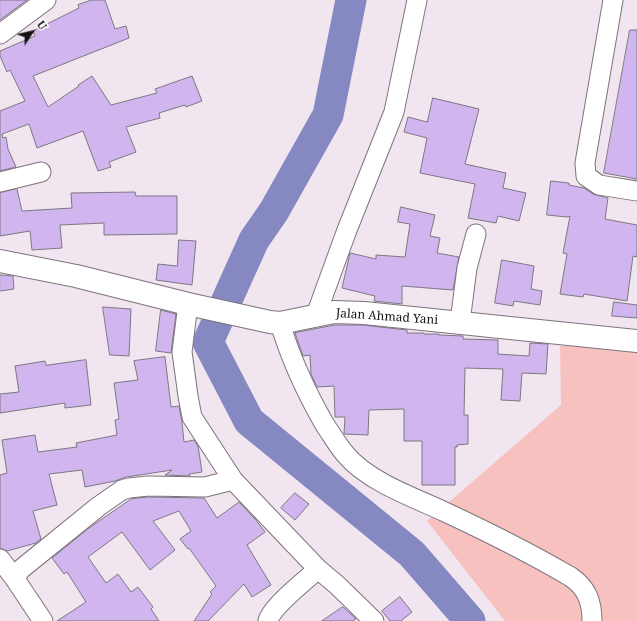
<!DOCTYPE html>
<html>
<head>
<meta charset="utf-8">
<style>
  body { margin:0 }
  #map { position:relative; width:637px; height:621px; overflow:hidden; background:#f1e6f0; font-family:"Noto Serif",serif }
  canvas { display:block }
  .north { position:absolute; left:12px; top:12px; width:40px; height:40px; -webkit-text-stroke:3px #fff; paint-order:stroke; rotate:55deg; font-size:11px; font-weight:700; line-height:16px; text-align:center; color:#151114 }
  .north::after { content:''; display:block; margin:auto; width:14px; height:18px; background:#151114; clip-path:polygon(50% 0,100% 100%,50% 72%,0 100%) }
</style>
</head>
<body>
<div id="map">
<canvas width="637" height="621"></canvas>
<div class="north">U</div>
</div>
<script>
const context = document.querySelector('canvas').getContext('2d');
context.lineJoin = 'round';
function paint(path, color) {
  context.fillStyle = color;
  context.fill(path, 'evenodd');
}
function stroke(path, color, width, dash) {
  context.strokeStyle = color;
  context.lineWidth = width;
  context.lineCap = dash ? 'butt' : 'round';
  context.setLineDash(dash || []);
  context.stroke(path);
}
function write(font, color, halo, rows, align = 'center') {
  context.font = font + ' "Noto Serif",serif';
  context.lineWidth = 4;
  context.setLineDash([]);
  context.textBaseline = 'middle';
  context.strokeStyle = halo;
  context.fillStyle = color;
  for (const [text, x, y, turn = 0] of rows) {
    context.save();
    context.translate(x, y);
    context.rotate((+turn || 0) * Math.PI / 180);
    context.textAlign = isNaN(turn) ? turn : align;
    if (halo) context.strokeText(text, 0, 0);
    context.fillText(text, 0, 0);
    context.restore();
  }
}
paint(new Path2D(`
  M637,345V621H505L427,521L561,405L560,346Z`), '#f7c1c0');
stroke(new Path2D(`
  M351,0L328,115L274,211L254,240L208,342L249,421L412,554L470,621`), '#8588c1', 31);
const building = new Path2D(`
  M0,0H27L0,20Z
  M92,0H105L115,29L126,26L129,38L33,76L48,107L79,86L78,85L92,76L111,105L157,93L155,89L192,76L202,101L186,107L185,105L159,113L160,118L126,127L136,152L109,162L111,167L98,171L83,131L37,148L29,124L2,134L3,138L6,137L8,149L16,167L0,171V111L25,101L10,70L7,72L0,56V51L35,36L33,31L79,8L78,5Z
  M630,30H637V179L604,173Z
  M433,98L479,109L465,164L506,173L503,188L526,193L519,221L498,216L496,223L468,218L475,184L420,173L427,138L404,132L408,117L427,122Z
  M551,181L569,183V185L584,188L593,194L608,198L605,219L637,225V257L633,256L627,301L584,294L583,297L560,294L567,254L563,253L570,216L567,217L547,215Z
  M17,189L22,211L72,208L71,193L135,192L136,196H177V234L104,235V223L60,225L62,248L32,250L30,231L0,236V193Z
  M401,207L435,215L430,236L440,238L437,253L459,257L453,290L402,286V304L374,301L375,296L342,288L350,253L376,259V255L405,257L410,224L398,222Z
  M179,240L196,241L192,285L156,280L158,264L177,266Z
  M502,260L534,266L531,289L542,291L540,305L514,301L513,306L495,303Z
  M0,275L13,276L14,289L0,291Z
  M614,302L637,305V318L612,316Z
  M103,307L131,309L129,356L110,355Z
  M161,310L176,314L171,353L156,351Z
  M335,325H363L407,330V333H424V334H439V335L463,336V339L498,340V354L529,356L530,343L548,344L546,374L522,373L520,401L501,400L503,369L465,368L464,415H468V444L457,445V447H455V485H422V441H404V409L369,410L368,435L344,434L345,417H335L334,386L317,387L311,374L310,355L303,356L295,333Z
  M165,357L171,407L179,406L182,422L184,442L194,440L198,446L202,472L189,474L190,476L165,475L172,470L126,477L115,481L85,487L82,470L49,474L57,505L33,511L41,539L36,543L7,551L0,548V475L7,473L2,440L35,435L38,452L77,447L76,443L117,435L115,420L119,419L114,383L138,380L134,361Z
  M86,360L91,405L65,408V403L0,413V394L19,392L15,366L45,361L46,365Z
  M295,493L309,504L295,520L281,508Z
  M148,497L204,498L217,518L239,502L255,519L265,532L247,545L271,585L252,597L244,584L208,621H194L212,594L210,592L216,586L189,548L188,549L180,539L191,531L179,511L153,521L175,550L150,570L122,532L88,557L106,583L118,574L131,592L138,587L153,607L151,609L159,621H57L86,602L67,572L64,574L52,558L89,528L131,499Z
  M400,597L412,612L401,621H390L382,611Z
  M343,607L356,619L353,621H322Z`);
paint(building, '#d0b5ee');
stroke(building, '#7c7781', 1);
const minor = new Path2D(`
  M613,0L585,163L586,176L599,185L637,191
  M0,34L46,0
  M0,182L41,172
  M188,304L182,352L188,396L192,417L233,480L318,569L337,585L374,621
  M316,315L347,230L394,112L417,0
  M460,322L467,268L476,234
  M280,323C291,360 306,392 325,425C332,435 338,446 346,455C369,482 413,497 445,512C488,532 530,553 571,577C587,588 592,602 592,621
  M0,559L15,579L43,621
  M15,579L20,570L36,557L99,506L122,490L129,488L148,486L205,487L233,480
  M268,621C271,607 306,580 318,569`);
const tertiary = new Path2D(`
  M0,261L76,276L188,304L270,322L280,323L334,312L364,313L637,341`);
stroke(minor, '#7d737c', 21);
stroke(tertiary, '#7d737c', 24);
stroke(minor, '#fff', 19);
stroke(tertiary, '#fff', 22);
write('12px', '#151114', '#fff', [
  ["Jalan Ahmad Yani",387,317,4]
]);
</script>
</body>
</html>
